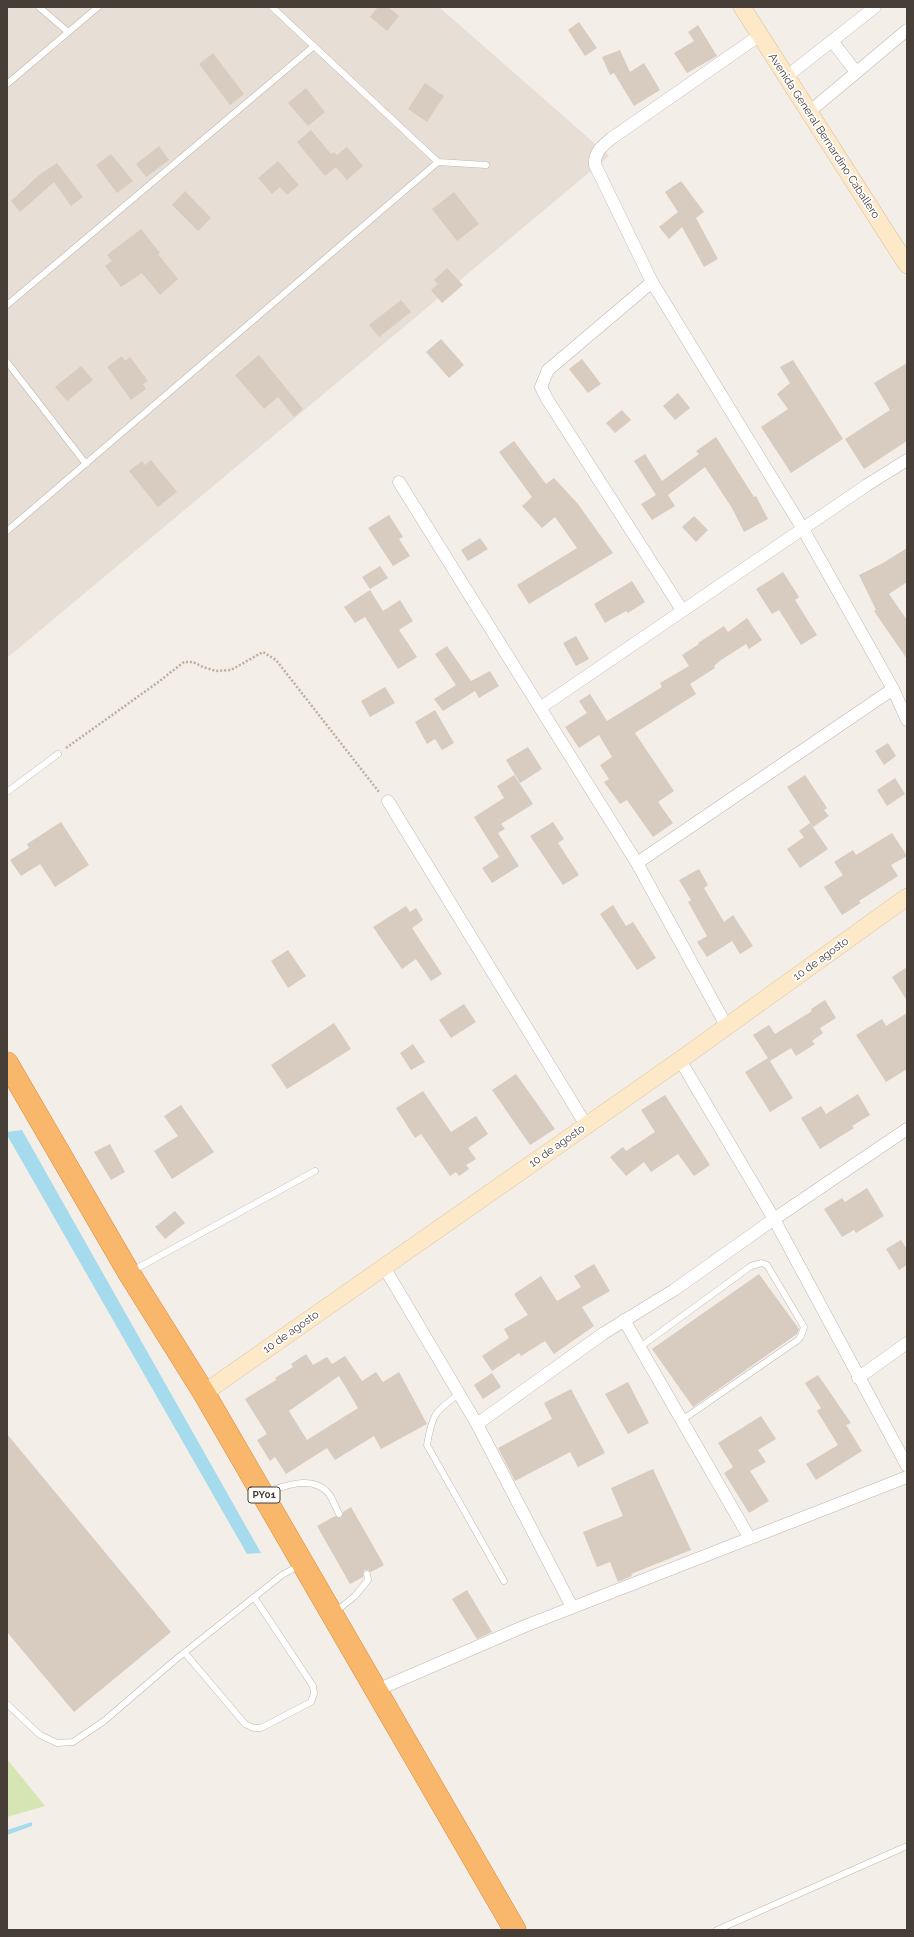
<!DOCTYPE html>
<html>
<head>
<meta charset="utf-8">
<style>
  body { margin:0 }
  #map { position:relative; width:914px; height:1937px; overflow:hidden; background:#f3eee8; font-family:Raleway,sans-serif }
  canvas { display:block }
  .frame { position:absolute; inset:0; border:8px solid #463e37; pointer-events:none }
</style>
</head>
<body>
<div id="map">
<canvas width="914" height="1937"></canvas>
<div class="frame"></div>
</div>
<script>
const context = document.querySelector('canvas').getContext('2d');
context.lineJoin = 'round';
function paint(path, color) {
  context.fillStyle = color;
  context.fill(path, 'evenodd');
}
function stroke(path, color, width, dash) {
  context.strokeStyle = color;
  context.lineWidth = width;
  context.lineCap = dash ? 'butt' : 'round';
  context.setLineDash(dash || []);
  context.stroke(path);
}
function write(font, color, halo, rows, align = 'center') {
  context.font = font + ' Raleway,sans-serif';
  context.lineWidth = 3.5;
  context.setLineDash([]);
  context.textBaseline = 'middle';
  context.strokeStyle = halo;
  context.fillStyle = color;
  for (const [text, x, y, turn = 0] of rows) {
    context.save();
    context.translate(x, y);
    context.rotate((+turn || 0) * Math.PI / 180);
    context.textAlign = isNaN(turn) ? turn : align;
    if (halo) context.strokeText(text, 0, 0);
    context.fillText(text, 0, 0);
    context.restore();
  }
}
paint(new Path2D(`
  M7,7H439L609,156L7,658Z`), '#e7dfd6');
paint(new Path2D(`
  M7,1759L45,1806L7,1817Z`), '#d6e6b2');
paint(new Path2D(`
  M22,1130L261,1553L247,1554L7,1135V1132Z
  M32,1822V1826L7,1835V1830Z`), '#a6dbee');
paint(new Path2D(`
  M378,7H388L399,16L387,31L370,17Z
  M579,22L597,48L585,56L568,30Z
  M698,25L717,56L687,73L674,53L694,41L688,32Z
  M620,50L630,72L644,63L660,90L634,106L614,73L610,75L602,57Z
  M213,53L244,94L230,105L199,64Z
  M425,83L444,96L427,122L408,109Z
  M306,88L325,112L308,126L288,103Z
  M311,130L331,154L334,152L337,155L347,147L363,166L347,180L336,167L325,176L297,142Z
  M159,146L169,160L146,177L136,164Z
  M111,154L133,181L117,193L96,165Z
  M278,161L299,185L287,195L280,187L272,194L258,178Z
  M57,163L83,197L71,206L54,182L20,212L11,201L39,175Z
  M681,181L704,212L696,218L718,259L704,267L682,227L669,239L659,227L678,212L665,192Z
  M185,191L211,218L198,231L172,205Z
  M454,192L479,224L457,241L432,209Z
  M141,229L160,253L158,254L178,279L160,295L142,273L121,287L105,266L112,261L107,255Z
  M447,268L463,285L442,303L431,290L438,284L434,280Z
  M401,300L411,312L379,337L369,325Z
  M441,339L464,365L449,378L426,352Z
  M259,355L303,409L294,417L278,397L264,409L235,375Z
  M122,356L125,361L130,357L148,381L143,384L146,389L131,400L107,367Z
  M582,359L601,384L588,393L569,369Z
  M793,360L843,439L791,473L761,427L788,409L777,394L790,383L780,367Z
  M907,363V441L864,469L845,439L890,410L874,383Z
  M81,366L93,380L67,401L55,387Z
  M678,393L690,408L675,420L663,406Z
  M622,410L631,420L615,433L606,423Z
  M716,437L754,497L756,496L768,519L744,532L732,508L705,467L668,495L675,506L652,520L641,504L656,495L634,461L645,454L662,481L699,454L696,451Z
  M514,441L546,484L554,478L578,504L613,553L529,604L517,585L577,548L555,517L542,528L522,506L532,497L499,452Z
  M151,460L177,492L158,507L129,471L142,461L145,465Z
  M389,515L403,537L399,539L410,556L393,566L368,528Z
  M694,516L708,530L696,542L682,527Z
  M480,538L488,549L468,561L461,550Z
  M907,548V582L889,594L907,620V659L874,611L876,610L859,575L883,563Z
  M380,566L388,578L370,589L362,577Z
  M783,572L799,597L795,600L817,635L801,645L779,610L772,614L756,589Z
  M632,581L645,602L628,613L626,611L605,623L594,604Z
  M370,590L383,611L400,600L413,621L399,630L417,657L398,669L365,617L355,623L344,607Z
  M747,618L762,640L749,649L746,644L721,660L714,666L715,668L690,684L696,694L635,733L674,791L658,802L673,823L653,837L627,800L620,804L604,782L609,779L600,765L612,757L599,735L579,748L565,727L587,713L579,701L590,694L607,721L662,687L660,683L689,666L682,655L699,644L698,643L724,626L728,632Z
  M576,636L589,659L576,666L563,643Z
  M447,646L471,681L490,671L499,686L479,698L475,691L443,711L434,699L456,685L435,654Z
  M385,687L395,703L370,717L361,701Z
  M435,710L454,743L442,750L435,739L427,744L415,722Z
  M888,743L896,756L884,765L875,751Z
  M528,747L542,769L520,783L506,760Z
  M514,775L533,804L501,824L505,829L498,833L519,866L492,883L482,868L499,857L474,817L504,798L497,786Z
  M805,775L827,808L824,810L829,816L813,827L787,787Z
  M895,778L905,794L887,806L877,790Z
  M61,822L89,865L55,887L40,864L21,876L10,860L29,848L27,844Z
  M553,822L564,839L558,843L579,875L563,885L530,836Z
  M810,823L828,849L800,868L787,849L804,837L799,831Z
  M892,833L907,856L891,865L898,876L859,901L861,903L842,915L824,887L843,875L834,862L853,850L856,855Z
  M699,869L708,885L704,888L724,922L733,915L753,946L740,954L732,941L707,957L697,942L707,936L688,902L691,900L679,880Z
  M613,905L626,926L633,922L656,958L637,970L600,914Z
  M406,906L410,912L416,908L423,920L412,928L442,974L431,981L416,959L402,969L373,927Z
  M288,950L306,976L288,988L271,961Z
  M907,967V1001L892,977Z
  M825,1000L836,1018L820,1028L823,1033L812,1041L815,1044L796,1056L791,1048L770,1061L753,1035L769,1025L775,1034L812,1011L811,1009Z
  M464,1004L476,1022L451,1038L439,1020Z
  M907,1013V1069L886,1082L856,1035L882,1019L886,1026Z
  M334,1023L351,1049L287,1089L271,1065Z
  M413,1044L425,1062L411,1070L400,1053Z
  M768,1058L793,1098L770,1112L745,1072Z
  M516,1074L555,1129L530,1145L492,1090Z
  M423,1091L451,1132L476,1116L488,1134L468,1148L476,1159L466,1165L469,1169L459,1176L456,1172L450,1176L421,1134L415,1138L396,1108Z
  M858,1094L870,1115L852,1126L854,1128L820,1149L801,1118L821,1106L826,1114Z
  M665,1095L710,1165L694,1176L678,1154L651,1172L644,1162L626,1176L610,1157L623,1147L626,1151L655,1132L641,1110Z
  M181,1105L214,1152L172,1179L154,1151L178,1136L164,1116Z
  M110,1144L125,1172L111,1180L94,1152Z
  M867,1188L884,1216L856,1233L854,1230L842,1237L824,1209L842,1198L845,1202Z
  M175,1211L185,1223L165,1239L155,1227Z
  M901,1240L907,1249V1265L899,1270L886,1249Z
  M594,1264L610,1291L582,1307L594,1326L554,1354L545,1341L521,1356L519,1353L492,1371L482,1356L509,1338L504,1329L528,1315L514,1294L541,1276L557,1301L581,1287L574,1276Z
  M759,1274L799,1329L797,1334L693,1407L652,1349Z
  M306,1354L313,1365L327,1357L332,1364L345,1356L362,1381L376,1372L383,1382L399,1372L427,1424L381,1449L374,1436L335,1460L327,1448L286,1474L275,1457L270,1461L257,1440L267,1434L245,1399L276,1380L275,1378L293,1367L291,1364ZM339,1376L358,1408L307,1440L289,1411Z
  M492,1373L501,1387L483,1399L474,1385Z
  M818,1375L851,1423L846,1425L862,1451L816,1480L806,1464L838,1445L817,1411L821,1408L805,1383Z
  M628,1382L649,1423L628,1434L605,1394Z
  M571,1389L605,1453L578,1467L570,1452L515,1481L498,1448L552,1419L544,1403Z
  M761,1416L776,1439L758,1450L766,1462L750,1471L769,1501L749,1513L724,1473L733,1467L718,1443Z
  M7,1434L171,1632L74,1712L7,1632Z
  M653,1469L691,1550L631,1574L632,1576L618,1582L610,1562L597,1567L583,1532L623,1516L611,1488Z
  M351,1507L384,1565L371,1572L368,1570H364L363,1577L350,1584L317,1526L335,1516L341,1518L343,1512Z
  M467,1590L492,1632L477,1639L452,1599Z`), '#d8cbc0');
const lane = new Path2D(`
  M39,7L68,32
  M7,84L98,7
  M438,162L486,165
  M7,305L314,46
  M7,362L86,464
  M7,531L438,162L272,7
  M7,792L58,754
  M132,1271L315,1171
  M640,1347L751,1266L762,1263L767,1265L804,1327L801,1336L798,1340L682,1420
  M459,1394C434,1412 432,1415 427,1445L504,1581
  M266,1492C285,1486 313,1474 329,1494C333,1500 336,1508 339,1514
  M335,1612L355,1596L368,1580L367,1574
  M185,1653L245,1724L254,1728H261L311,1702L314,1694L313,1686L254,1597
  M7,1704L40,1735L57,1743L73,1742L104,1721L175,1660L282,1575L300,1565
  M717,1930L907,1846`);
const street = new Path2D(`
  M760,35L612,138C602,146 594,152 595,165L652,282L803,529L893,689L907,720
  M832,41L856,72
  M786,77L875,7
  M809,112L907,30
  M652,282L548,370L541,387L547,399L682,610
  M399,482L637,863L727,1027
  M540,708L867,485L907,460
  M388,801L586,1125
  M637,863L893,689
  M680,1060L774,1219L907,1466
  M384,1267L477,1424L572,1607
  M624,1320L749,1537
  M858,1378L907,1343
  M477,1424L604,1333L674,1290L774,1219L907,1129
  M377,1690L525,1626L907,1477`);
const secondary = new Path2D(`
  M742,7L907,265
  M204,1393L680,1060L907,897`);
const highway = new Path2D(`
  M7,1063L129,1273L204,1393L515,1930`);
stroke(lane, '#c1b7ad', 7);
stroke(street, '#c1b7ad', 13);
stroke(secondary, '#d5bd9b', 18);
stroke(highway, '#d9893c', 23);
stroke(new Path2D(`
  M66,748L157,683L184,662H193L203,667L216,671L231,670L263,652L276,660L379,792`), '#c0ae9c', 2.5, [2, 2]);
stroke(lane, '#fff', 6);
stroke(street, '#fff', 12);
stroke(secondary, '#fde9c8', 17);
stroke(highway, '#f9b76c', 22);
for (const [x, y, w] of [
  [264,1495,32]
]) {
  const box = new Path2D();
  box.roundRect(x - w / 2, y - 8, w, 16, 3);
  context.fillStyle = '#fff';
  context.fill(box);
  stroke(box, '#463e37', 1);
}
write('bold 10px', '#463e37', null, [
  ["PY01",264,1495]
]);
write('11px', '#463e37', '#fff', [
  ["Avenida General Bernardino Caballero",824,136,57],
  ["10 de agosto",821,959,-36],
  ["10 de agosto",557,1146,-35],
  ["10 de agosto",291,1332,-35]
]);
</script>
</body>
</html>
